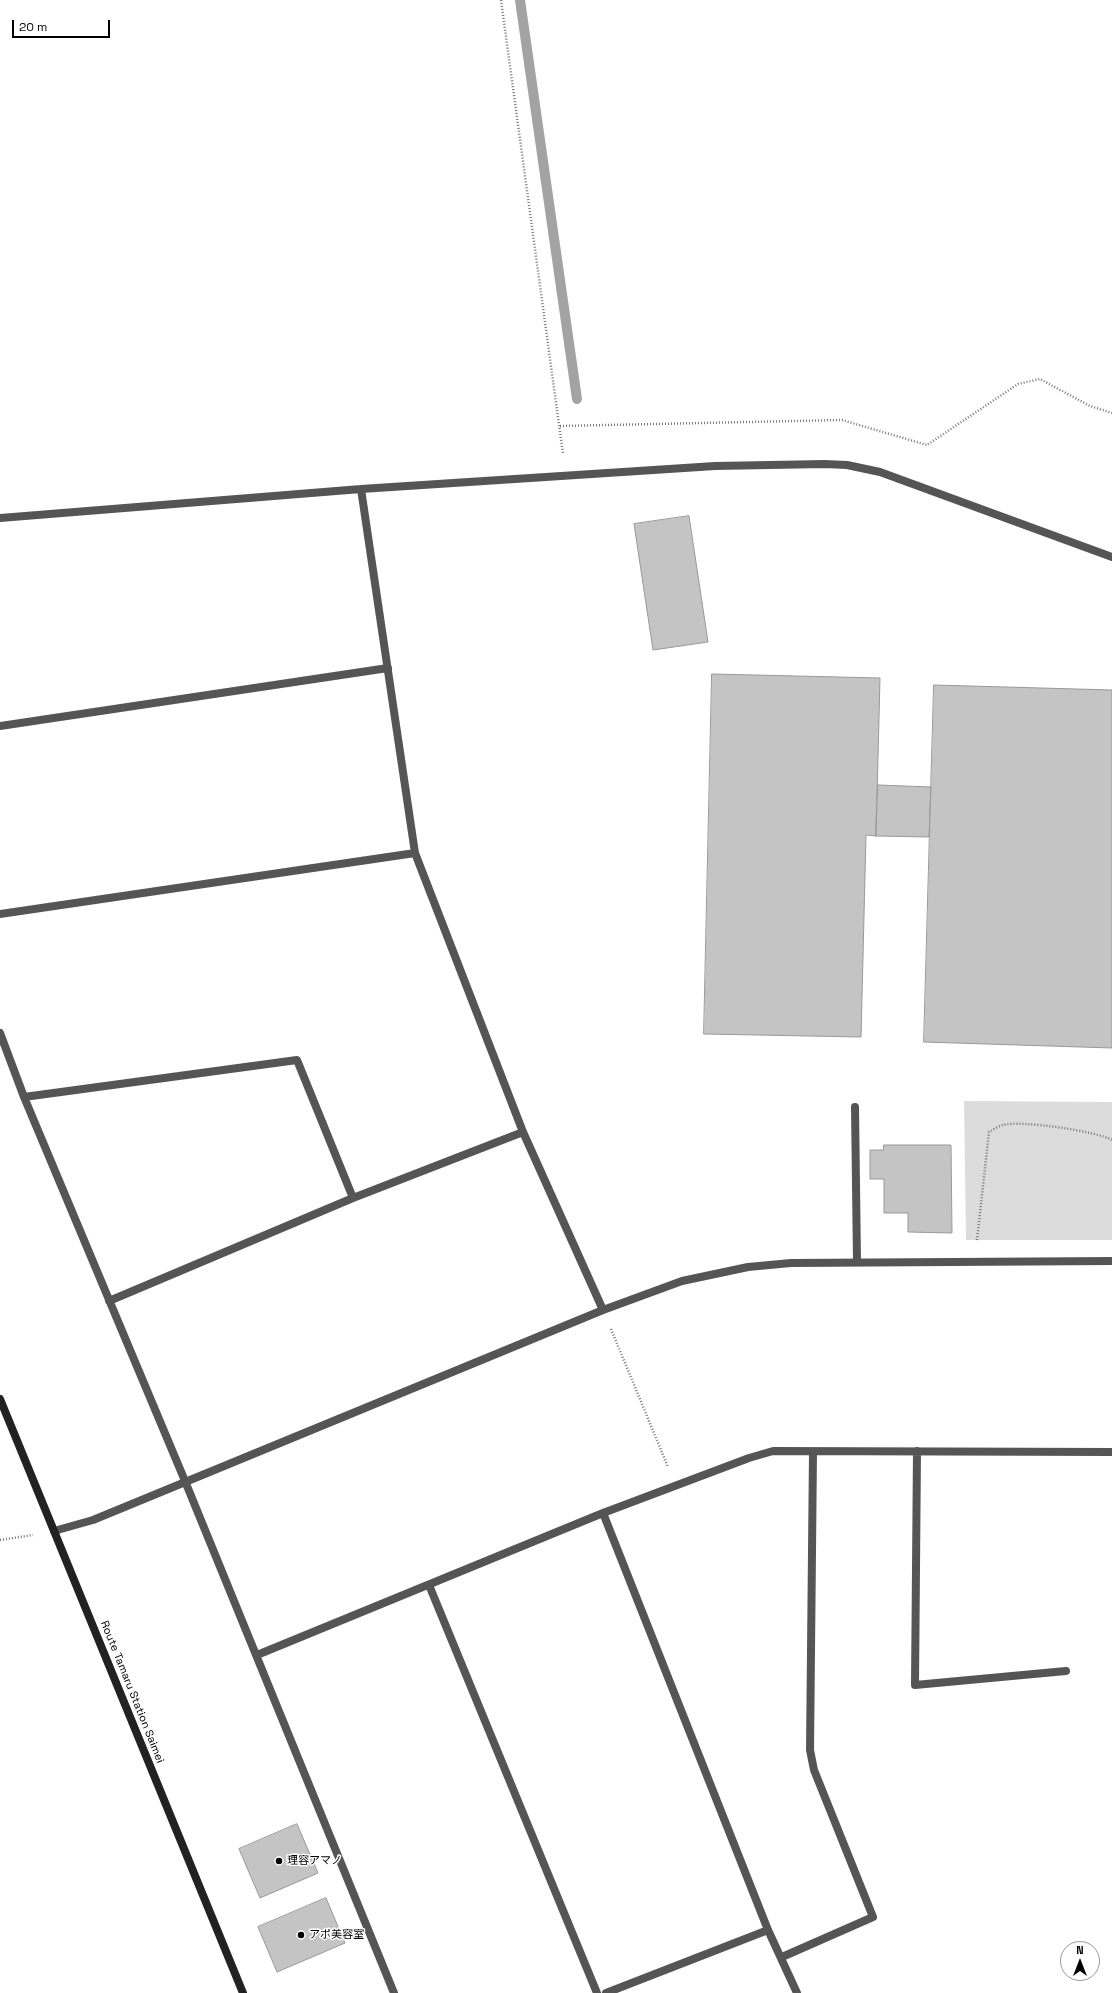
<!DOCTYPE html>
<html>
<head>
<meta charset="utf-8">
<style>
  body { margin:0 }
  #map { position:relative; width:1112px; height:1993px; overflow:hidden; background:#fff; font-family:"Space Grotesk",sans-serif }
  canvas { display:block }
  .north { position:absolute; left:1060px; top:1941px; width:40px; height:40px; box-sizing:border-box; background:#fff; border:1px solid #999; border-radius:50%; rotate:0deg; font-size:11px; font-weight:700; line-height:16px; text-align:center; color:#000 }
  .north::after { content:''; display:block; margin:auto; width:14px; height:18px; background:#000; clip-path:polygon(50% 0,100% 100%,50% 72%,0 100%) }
  .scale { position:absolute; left:12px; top:20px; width:98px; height:18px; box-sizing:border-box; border:2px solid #000; border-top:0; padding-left:5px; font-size:12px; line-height:14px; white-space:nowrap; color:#000; -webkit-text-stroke:3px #fff; paint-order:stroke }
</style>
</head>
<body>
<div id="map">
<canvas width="1112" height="1993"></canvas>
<div class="north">N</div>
<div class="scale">20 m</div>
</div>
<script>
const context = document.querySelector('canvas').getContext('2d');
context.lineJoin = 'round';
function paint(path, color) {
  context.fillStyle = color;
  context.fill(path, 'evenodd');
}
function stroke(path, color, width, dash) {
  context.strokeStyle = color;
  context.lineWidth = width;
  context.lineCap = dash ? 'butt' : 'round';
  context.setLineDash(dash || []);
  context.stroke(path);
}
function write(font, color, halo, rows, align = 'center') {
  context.font = font + ' "Space Grotesk","Noto Sans JP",sans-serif';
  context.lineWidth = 3;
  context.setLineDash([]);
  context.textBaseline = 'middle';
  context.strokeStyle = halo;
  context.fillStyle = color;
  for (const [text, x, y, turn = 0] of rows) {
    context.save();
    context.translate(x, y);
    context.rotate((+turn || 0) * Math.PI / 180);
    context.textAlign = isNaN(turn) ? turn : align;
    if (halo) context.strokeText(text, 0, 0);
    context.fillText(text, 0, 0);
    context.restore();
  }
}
paint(new Path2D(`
  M964,1101L1112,1102V1240H966Z`), '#dcdcdc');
stroke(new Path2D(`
  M520,0L577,399`), '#a3a3a3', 10);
const building = new Path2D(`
  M689,516L708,642L653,650L634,524Z
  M712,674L880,678L876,836L866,835L861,1037L704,1034Z
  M934,685L1112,690V1048L924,1042Z
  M878,785L931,787L929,837L876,836Z
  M884,1145H951L952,1233L908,1232V1213H884V1179H870V1150H883Z
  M297,1824L318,1873L260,1898L239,1849Z
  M326,1898L345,1943L277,1972L258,1927Z`);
paint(building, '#c4c4c4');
stroke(building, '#999', 1);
stroke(new Path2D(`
  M501,0L563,454
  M560,426L842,420L927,445L1018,384L1040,379L1090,406L1112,413
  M977,1240L989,1132C993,1130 998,1126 1003,1125C1021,1120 1096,1131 1112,1140
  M611,1329L668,1467
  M0,1540L33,1535`), '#777', 2.5, [1, 2]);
stroke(new Path2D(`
  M855,1107L857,1262`), '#555', 8);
stroke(new Path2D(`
  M361,489L415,853L523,1132L603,1310
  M0,518L361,489L715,466L825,464L847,465L880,472L1112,557
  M0,726L388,668
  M0,914L415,853
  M0,1033L24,1097L185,1481L394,1993
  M24,1097L297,1060L353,1198
  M109,1301L353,1198L523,1132
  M917,1451L915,1685L1066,1671
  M603,1513L768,1930L797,1993
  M54,1531L93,1520L603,1310L682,1281L748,1267L791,1263L1112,1261
  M429,1585L597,1993
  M257,1655L603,1513L749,1458L773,1451L1112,1452
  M782,1957L873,1917L814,1770L810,1750L813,1452
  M606,1993L768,1930`), '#555', 8);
stroke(new Path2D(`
  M0,1399L243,1993`), '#222', 8);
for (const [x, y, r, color] of [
  [279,1861,4,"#000"],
  [301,1935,4,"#000"]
]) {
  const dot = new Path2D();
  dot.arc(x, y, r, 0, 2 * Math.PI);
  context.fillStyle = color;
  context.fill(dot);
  stroke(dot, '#fff', 1.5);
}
write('11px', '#000', '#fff', [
  ["Route Tamaru Station Saimei",132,1692,68]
]);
write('11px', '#000', '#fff', [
  ["理容アマノ",287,1861],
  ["アポ美容室",309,1935]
], 'left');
</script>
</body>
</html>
